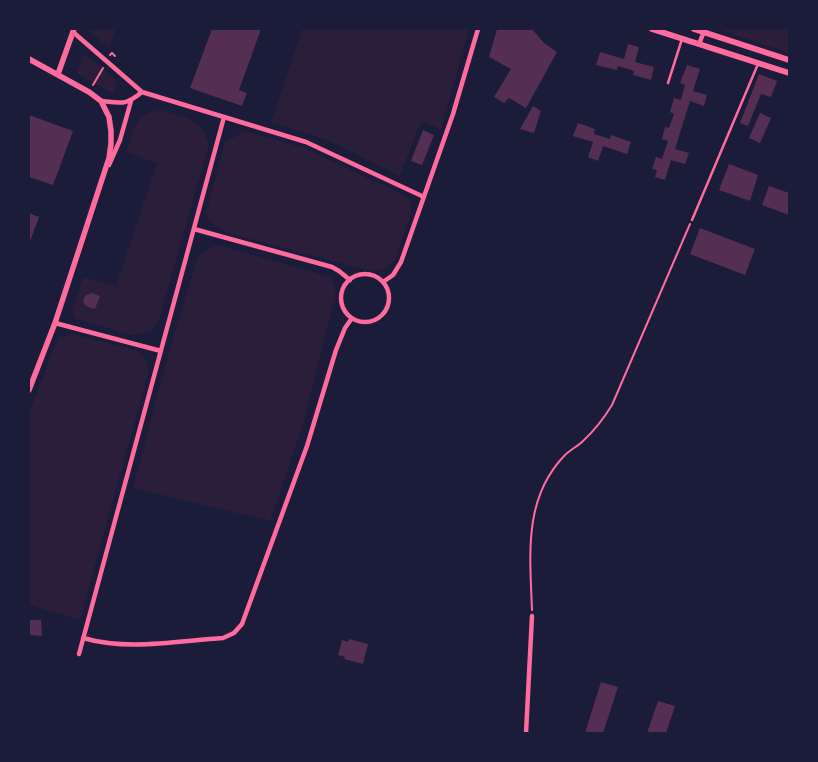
<!DOCTYPE html>
<html>
<head>
<meta charset="utf-8">
<style>
  body { margin:0 }
  #map { position:relative; width:818px; height:762px; overflow:hidden; background:#1b1b3a; font-family:Lato,sans-serif }
  canvas { display:block }
  .frame { position:absolute; inset:0; border:30px solid #1b1b3a; pointer-events:none }
</style>
</head>
<body>
<div id="map">
<canvas width="818" height="762"></canvas>
<div class="frame"></div>
</div>
<script>
const context = document.querySelector('canvas').getContext('2d');
context.lineJoin = 'round';
function paint(path, color) {
  context.fillStyle = color;
  context.fill(path, 'evenodd');
}
function stroke(path, color, width, dash) {
  context.strokeStyle = color;
  context.lineWidth = width;
  context.lineCap = dash ? 'butt' : 'round';
  context.setLineDash(dash || []);
  context.stroke(path);
}
paint(new Path2D(`
  M87,29H110L115,30L109,48Z
  M302,29H469L441,129L421,122L400,176L327,140L271,122Z
  M720,29H789V53L720,30Z
  M83,54L86,55L118,81L114,92H110L77,74Z
  M160,110C185,118 201,117 209,145L158,323L151,332L131,335L76,319L72,311L83,277L116,286L157,163L126,152C135,127 132,117 160,110Z
  M245,131L304,148L408,197L412,208L411,215L395,259L387,268L377,271L363,269L228,233C218,228 210,224 206,213L225,142Z
  M219,245L327,276C335,280 335,287 336,294L304,421L270,521L133,488L166,362L197,259C203,251 210,247 219,245Z
  M72,334L136,350L145,357L149,370L80,620L29,605V413L58,338Z`), '#2a1e3b');
paint(new Path2D(`
  M212,29H261L239,90L247,93L242,106L190,88Z
  M497,29H532L544,43L557,52L526,108L509,98L504,103L494,97L511,69L489,57Z
  M628,44L639,47L635,62L654,67L651,80L633,75L634,71L618,66L617,70L596,65L600,52L624,59Z
  M687,65L700,69L693,91L707,95L704,106L690,101L675,149L689,153L685,164L671,160L665,180L655,177L657,170L652,169L656,157L662,159L668,141L662,139L665,127L669,128L674,114L670,112L674,98L681,100L685,85L680,83Z
  M759,74L777,81L771,97L761,94L748,126L740,123Z
  M533,106L541,111L534,133L520,129Z
  M760,113L771,118L760,143L749,138Z
  M29,115L73,131L53,185L29,177Z
  M578,123L595,129L594,134L610,139L611,135L631,142L627,154L603,146L598,161L588,157L593,142L573,136Z
  M423,130L434,135L422,165L411,161Z
  M729,164L758,175L750,201L719,190Z
  M769,186L789,193V215L762,205Z
  M29,213L39,217L29,244Z
  M700,228L755,249L745,275L690,254Z
  M91,293L100,296L95,309L86,306L83,302L85,296Z
  M29,620H41L42,636L29,635Z
  M349,639L368,644L363,664L344,659L345,657L338,655L342,640L348,642Z
  M601,682L618,687L603,733H585Z
  M658,701L675,706L666,733H647Z`), '#542f53');
stroke(new Path2D(`
  M110,55L112,53L115,56
  M93,85L103,68
  M532,610C530,555 523,498 565,455C570,450 578,446 583,441C595,430 604,418 612,405L690,224`), '#ff6b9d', 2);
stroke(new Path2D(`
  M668,83L682,39
  M692,220L758,64`), '#ff6b9d', 2.5);
stroke(new Path2D(`
  M73,32L142,92L306,142L424,197
  M699,44L705,29
  M101,101C121,103 125,106 142,92
  M109,165L120,140L131,101
  M194,229L332,267L339,271L350,280
  M341 298a24 24 0 1 1 48 0a24 24 0 1 1-48 0Z
  M383,282L393,275L401,262L453,114L478,29
  M55,323L161,351
  M83,638C128,651 177,641 223,638L234,633L242,624L307,446L336,350L345,328L352,318
  M79,654L224,117
  M526,733L532,616`), '#ff6b9d', 4.5);
stroke(new Path2D(`
  M29,59L89,92L101,101L109,117L111,131V144L109,158L55,323L29,390
  M58,74L74,29`), '#ff6b9d', 5.5);
stroke(new Path2D(`
  M652,29L789,73
  M694,29L789,60`), '#ff6b9d', 6);
</script>
</body>
</html>
